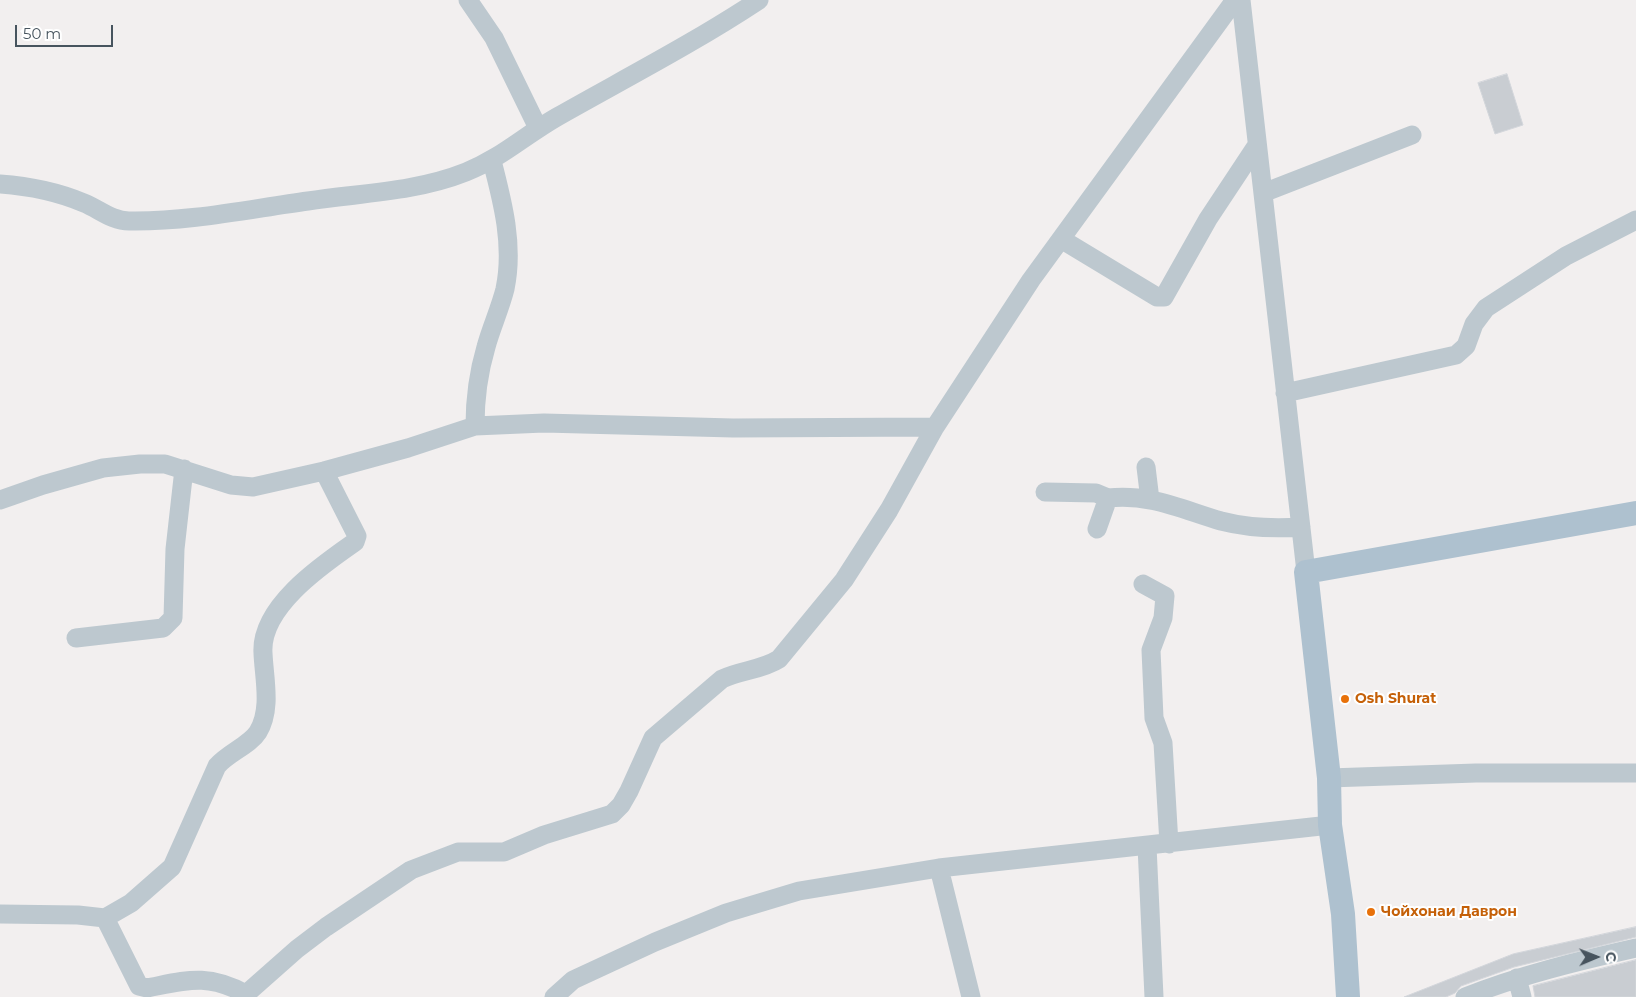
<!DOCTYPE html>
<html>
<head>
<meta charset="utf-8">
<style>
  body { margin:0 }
  #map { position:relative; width:1636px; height:997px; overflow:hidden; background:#f2efef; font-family:Montserrat,sans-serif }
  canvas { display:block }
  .north { position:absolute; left:1571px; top:932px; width:50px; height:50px; -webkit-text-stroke:4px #fff; paint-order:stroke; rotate:89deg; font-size:14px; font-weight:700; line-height:20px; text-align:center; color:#47545e }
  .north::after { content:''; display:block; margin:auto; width:18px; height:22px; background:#47545e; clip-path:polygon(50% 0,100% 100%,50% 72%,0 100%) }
  .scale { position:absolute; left:15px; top:25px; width:98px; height:22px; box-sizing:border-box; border:2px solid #47545e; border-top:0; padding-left:6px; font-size:15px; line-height:18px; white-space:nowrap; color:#47545e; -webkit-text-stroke:4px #fff; paint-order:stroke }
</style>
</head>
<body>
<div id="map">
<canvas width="1636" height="997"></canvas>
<div class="north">С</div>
<div class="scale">50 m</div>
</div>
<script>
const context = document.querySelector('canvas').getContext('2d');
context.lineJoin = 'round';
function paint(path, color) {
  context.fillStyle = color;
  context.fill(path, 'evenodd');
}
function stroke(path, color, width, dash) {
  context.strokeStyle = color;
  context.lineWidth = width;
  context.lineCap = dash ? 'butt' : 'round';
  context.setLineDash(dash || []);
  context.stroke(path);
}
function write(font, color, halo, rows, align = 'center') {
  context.font = font + ' Montserrat,sans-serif';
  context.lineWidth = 4;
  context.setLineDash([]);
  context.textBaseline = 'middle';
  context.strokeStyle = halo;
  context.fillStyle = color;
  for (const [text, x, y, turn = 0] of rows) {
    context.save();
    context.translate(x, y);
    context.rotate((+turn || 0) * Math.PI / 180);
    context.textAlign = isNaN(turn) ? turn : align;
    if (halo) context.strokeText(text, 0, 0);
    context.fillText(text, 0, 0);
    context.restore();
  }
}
const building = new Path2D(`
  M1507,74L1523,125L1495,134L1478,83Z
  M1636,927V937L1514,967L1461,986L1455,993L1446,997H1404L1513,954Z
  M1636,960V997H1535L1533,986Z`);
paint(building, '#c9cdd2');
stroke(building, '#d3d6db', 1);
stroke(new Path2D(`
  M468,0L494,38L538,128
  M1241,0L1306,572
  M0,184C28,186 58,192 84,203C99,209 112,221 129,221C189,222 249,209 308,201C360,193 416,192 466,172C501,158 524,136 557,117C624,79 694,43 759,0
  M1263,193L1412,135
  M1061,239L1157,297H1164L1208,219L1257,145
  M1285,393L1456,355L1466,346L1474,324L1486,308L1566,256L1636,220
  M475,426C475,399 478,374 486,347C491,328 500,309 505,289C514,246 503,203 492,161
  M1146,467L1150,500
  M1045,492L1096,493L1108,498
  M0,500L43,485L103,468L140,464H165L231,485L253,487L324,471L408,448L475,426L544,423L733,428L935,427
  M1097,529L1108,498C1149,493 1183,510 1221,521C1248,528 1273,529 1301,527
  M1143,584L1165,596L1163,618L1151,650L1154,718L1163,743L1169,844
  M76,638L163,628L173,618L175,549L184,469
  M1329,778L1476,773H1636
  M1147,846L1154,997
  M939,868L971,997
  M0,914L78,915L105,918L139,986L147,988C188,980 207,973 246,994L297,949L326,927L411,870L458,852H504L544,835L612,814L621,805L629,791L653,738L722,679C741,670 762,670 779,659L844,580L889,510L935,427L1031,280L1235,0
  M105,918L131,903L172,867L217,766C228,753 250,745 258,732C272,709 264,678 263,653C260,607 322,565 355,542L357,536L324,471
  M1517,978L1522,997
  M554,997L573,980L655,942L726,913L799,891L939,868L1330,825
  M1465,997C1521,975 1578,961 1636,948`), '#bdc8cf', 19);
stroke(new Path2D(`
  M1348,997L1343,914L1330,825L1329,778L1306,572L1636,513`), '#aec1cf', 24);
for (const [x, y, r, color] of [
  [1345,699,5,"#e8710a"],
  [1371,912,5,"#e8710a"]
]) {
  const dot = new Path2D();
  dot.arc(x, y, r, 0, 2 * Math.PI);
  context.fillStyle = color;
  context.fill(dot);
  stroke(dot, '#fff', 2);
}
write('bold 14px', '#c56008', '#fff', [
  ["Osh Shurat",1355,699],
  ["Чойхонаи Даврон",1381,912]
], 'left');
</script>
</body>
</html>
